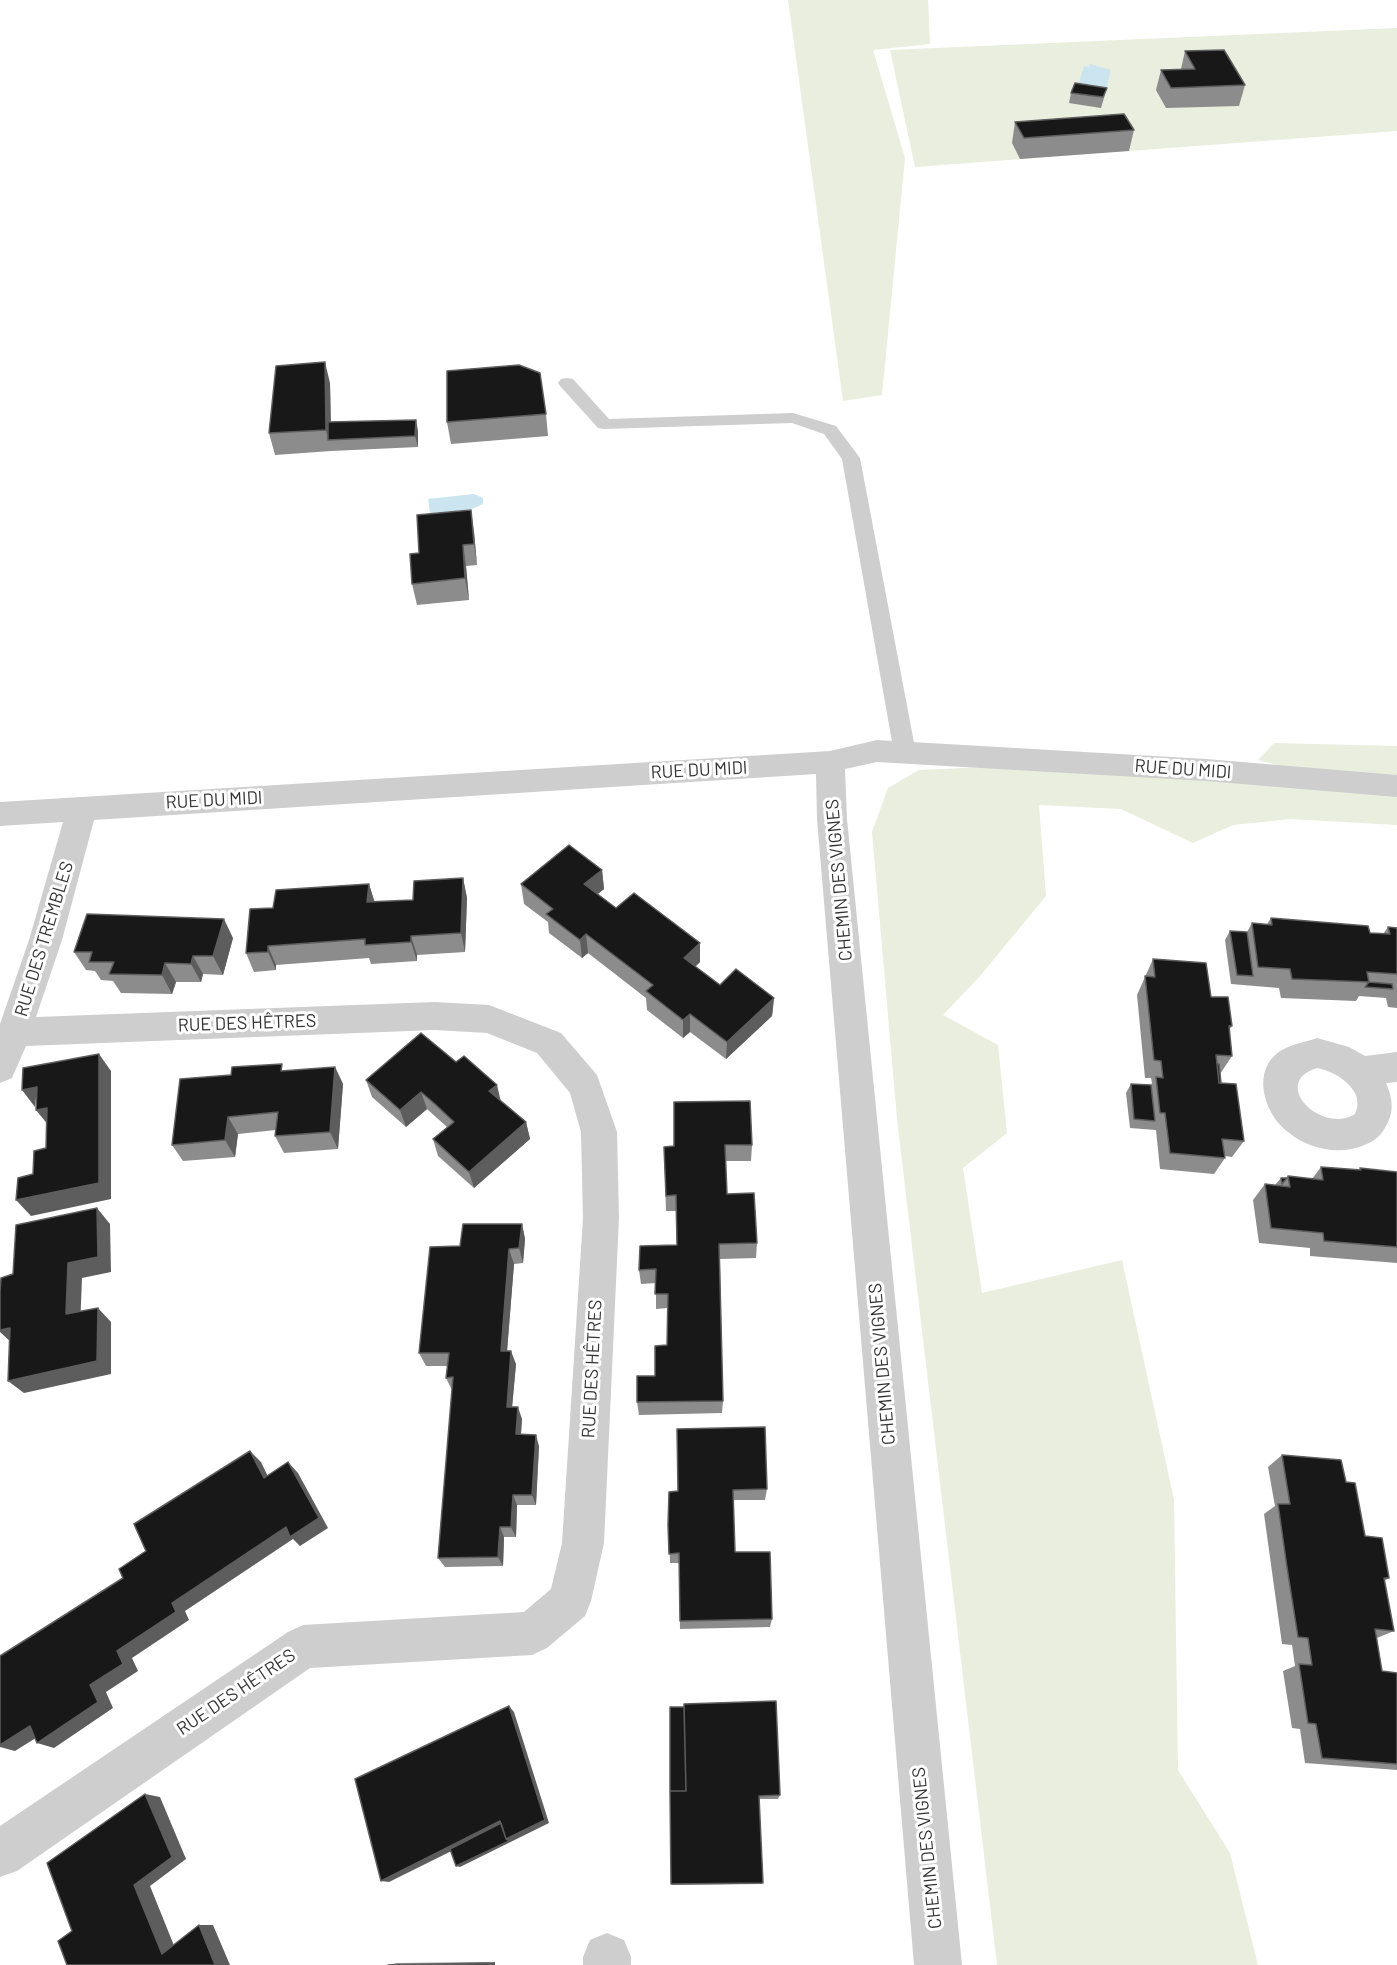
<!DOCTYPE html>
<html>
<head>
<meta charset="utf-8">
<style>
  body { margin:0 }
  canvas { display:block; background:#fff }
</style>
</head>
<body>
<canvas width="1397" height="1965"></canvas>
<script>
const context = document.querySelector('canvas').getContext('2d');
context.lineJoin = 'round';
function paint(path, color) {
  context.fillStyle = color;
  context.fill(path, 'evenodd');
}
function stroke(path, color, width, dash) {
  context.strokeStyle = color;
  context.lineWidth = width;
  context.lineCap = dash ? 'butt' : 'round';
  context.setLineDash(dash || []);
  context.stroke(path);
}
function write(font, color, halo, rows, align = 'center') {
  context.font = font + ' Barlow,sans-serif';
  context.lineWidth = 6;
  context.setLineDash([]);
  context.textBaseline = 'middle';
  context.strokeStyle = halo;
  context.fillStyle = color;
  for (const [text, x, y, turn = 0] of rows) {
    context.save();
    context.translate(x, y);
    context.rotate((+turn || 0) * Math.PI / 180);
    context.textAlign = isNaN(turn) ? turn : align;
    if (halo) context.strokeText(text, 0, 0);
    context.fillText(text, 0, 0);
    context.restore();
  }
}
paint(new Path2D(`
  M788,0H928L930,44L873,50L905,158L882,395L843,401Z
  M1397,28V131L915,167L890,50Z
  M1274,743L1397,746V776L1281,766L1258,760Z
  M1011,766L1397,795V825L1291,819L1233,825L1193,843L1121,809L1039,805L1046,896L980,976L943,1015L998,1045L1007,1133L963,1168L982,1293L1122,1260L1174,1500L1178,1770L1230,1853L1258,1965H997L897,1119L872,832L888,788L919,770Z`), '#e9eede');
paint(new Path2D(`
  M1090,64L1111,70L1105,94L1077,90L1084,66L1089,67Z
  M474,494L483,498V504L472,509L430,514L428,499Z`), '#cae5ef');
paint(new Path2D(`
  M567,378L573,379L609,419L793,413L836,426L860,458L916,753L913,759L905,761L897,759L894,753L842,459L824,434L792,423L604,429L598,428L561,387L558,383L561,379Z`), '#cecece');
paint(new Path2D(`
  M877,740L1206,759L1397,775V797L1206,781L877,762L845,769L847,819L962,1965H914L817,819L816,774L94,820L62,940L36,1017L435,1002L489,1005L561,1033L597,1075L617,1132L619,1218L604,1543L591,1601L585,1616L547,1648L532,1655L310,1668L17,1871L0,1877V1826L288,1632L303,1625L524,1612L551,1589L562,1543L583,1218L581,1132L570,1093L537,1053L487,1033L435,1030L26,1046L12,1078L0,1083V1024L29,940L63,822L0,826V802L830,751Z
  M1317,1038L1349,1047L1365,1056L1397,1052V1082L1386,1083C1394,1101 1394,1115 1383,1131C1377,1141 1364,1146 1352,1149C1329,1153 1306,1147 1288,1132C1264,1114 1250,1069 1282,1050C1292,1044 1306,1042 1317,1038ZM1317,1068C1336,1071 1367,1091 1355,1114C1322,1135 1269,1083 1317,1068Z
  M607,1933L624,1940L631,1957V1965H583V1957L590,1940Z`), '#cecece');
paint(new Path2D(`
  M1185,51L1245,85L1239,106L1166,108L1156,90L1161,70L1181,69Z
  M1107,88L1101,108L1069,103L1071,93Z
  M1015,122L1134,130L1129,151L1020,159L1012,143Z
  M330,383L331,422L418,431V447L331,451L275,455L269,433Z
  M546,414L548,436L451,444L447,422Z
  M474,532L477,565L466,566L469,600L417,605L412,584L419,553Z
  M602,870L604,889L598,894L616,908L700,943V962L695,967L720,985L774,998L772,1016L726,1059L690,1032L683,1038L647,1010L646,998L588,953L582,958L549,933L548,922L524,904L521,884Z
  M463,878L467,898L465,952L417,955V961L371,964L369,958L276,965V970L254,972L246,953L273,908L369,884L374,902L413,900Z
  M1271,918L1370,933L1383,934L1388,927L1397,928V1008L1388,1007L1386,998L1359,996L1356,1001L1281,998L1279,988L1231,984L1225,940L1230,931L1247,932L1252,923L1267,924Z
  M233,938L223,975L203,974L201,982H176L172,994L121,993L113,981L101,980L95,971L86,970L74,952Z
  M1153,959L1211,997L1232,1026L1229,1030L1232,1056L1220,1074L1221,1083L1244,1141L1232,1157L1225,1156V1158L1214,1174L1160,1169L1156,1130L1130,1128L1126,1093L1131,1084L1151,1085L1152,1083L1151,1078H1145L1137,995Z
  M335,1067L343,1084L338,1149L284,1153L275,1136L276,1130L238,1134L235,1157L183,1161L172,1145L231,1075Z
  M366,1080L501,1101L526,1122L530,1139L474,1188L438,1156L433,1139L447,1127L427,1109L406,1127L372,1097Z
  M752,1145L751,1161H725L727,1194L757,1243L756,1258L720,1259L723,1401L722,1413L639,1415L637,1402L655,1376L667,1345L668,1308L656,1309V1283L641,1284L639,1270L677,1245L676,1211H666L664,1147Z
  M1321,1167L1359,1170L1360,1168L1397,1172V1263L1310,1256V1248L1259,1243L1253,1200L1265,1184L1275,1185L1281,1178H1287L1288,1176L1312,1179Z
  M522,1224L525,1239L523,1263L514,1264L507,1351L516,1364L512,1407L522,1419L521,1435L539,1446L536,1505H517L516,1537H504L503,1566L445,1567L438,1558L452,1390L446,1378L448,1366H426L419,1353L460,1246Z
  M1282,1455L1346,1482L1365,1536L1389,1578L1384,1581L1394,1631L1377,1638L1382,1671L1397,1673V1770L1305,1763L1300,1729L1292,1728L1283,1671L1295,1666L1292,1645L1282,1644L1264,1514L1275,1506L1268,1467Z
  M767,1489L765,1500H733L735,1552L772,1619L770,1627L680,1629L679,1563H670L669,1492Z
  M670,1791L780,1795L778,1799H759L763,1883L761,1884L672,1885Z
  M495,1962V1965H388L397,1963Z`), '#8c8c8c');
paint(new Path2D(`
  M325,362L330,383L331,440H328L326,430Z
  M416,420L418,431V447L415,436Z
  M471,510L474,532L477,565L474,544Z
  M463,545L466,566L469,600L465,578Z
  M602,870L604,889L586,903L584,884Z
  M463,878L467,898L465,952L461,933Z
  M369,884L375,903L367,902Z
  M224,919L233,938L223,975L213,956Z
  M586,934L588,953L582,958L580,940Z
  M411,936L417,955V961L411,942Z
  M700,943V962L684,977V958Z
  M268,946L276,965V970L268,952Z
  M193,956L203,974L201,982L191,964Z
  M165,963L176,982L172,994L162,975Z
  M774,998L772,1016L726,1059L727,1042Z
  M690,1014V1032L683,1038V1020Z
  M99,1054L111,1071V1199L31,1216L16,1200L99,1183Z
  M335,1067L343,1084L338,1149L330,1132Z
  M497,1085L501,1102L489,1091Z
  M37,1087L35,1107L22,1090Z
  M421,1092L427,1109L406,1127L400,1110Z
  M47,1108L49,1126L36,1110Z
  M228,1117L238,1134L235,1157L225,1140Z
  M526,1122L530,1139L474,1188L469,1172Z
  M97,1208L110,1224L111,1272L82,1278L80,1328L66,1314L68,1263Z
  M522,1224L525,1239L523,1263L519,1248Z
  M509,1249L514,1264L506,1364L501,1351Z
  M98,1308L111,1322V1374L24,1393L8,1381Z
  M10,1328L13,1344L0,1332V1330Z
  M511,1351L516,1364L511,1419L507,1407Z
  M518,1407L522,1419L520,1446L516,1434Z
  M536,1435L539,1446L536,1505L532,1495Z
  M250,1451L261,1462L274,1489L264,1478Z
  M288,1462L298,1473L328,1528L300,1546L293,1539L185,1611L189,1620L132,1658L138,1671L106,1692L113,1708L54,1748L37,1743L90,1685L117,1651L172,1603Z
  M513,1495L517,1505L516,1537L511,1527Z
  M500,1527L504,1537L503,1566L498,1557Z
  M509,1706L514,1712L549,1823L460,1867L456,1866L506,1839L504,1825L389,1882L381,1881L500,1821Z
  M30,1726L47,1731L15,1751L0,1747V1737Z
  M145,1794L160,1797L186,1859L150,1886L177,1953L162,1954L134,1885Z
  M199,1925H213L230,1965H215Z
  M495,1962V1965H489V1963Z`), '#5d5d5d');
const building = new Path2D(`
  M1224,50L1245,85L1171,88L1161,70L1195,69L1185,51Z
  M1075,83L1107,88L1103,97L1071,93Z
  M1124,114L1134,130L1024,138L1015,122Z
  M325,362L326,430L269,433L276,366Z
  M519,365L540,373L546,414L447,422V371Z
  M416,420L415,436L328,440V422Z
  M471,510L474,544L463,545L465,578L412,584L410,554L419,553L417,515Z
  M569,845L602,870L584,884L616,908L634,893L700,943L684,958L720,985L736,969L774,998L727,1042L690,1014L683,1020L646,991L653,985L586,934L580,940L546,914L553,909L521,884Z
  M463,878L461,933L411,936V942L365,945V939L268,946V952L246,953L250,909L273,908L276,890L369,884L367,902L413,900L414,881Z
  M87,914L224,919L213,956H193L191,964L165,963L162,975L109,974L114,962H89L92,952H74Z
  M1271,918L1368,926L1370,933L1390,934L1388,927L1397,928V974L1367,972L1369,982L1292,979L1290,969L1258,967L1252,923L1272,925Z
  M1230,931L1247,932L1253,976L1237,975Z
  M1153,959L1206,963L1211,997H1228L1232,1026H1229L1232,1056L1216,1055L1219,1083L1236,1084L1244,1141L1222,1139L1225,1158L1170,1153L1165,1113H1160L1156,1077L1163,1078L1161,1061L1154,1060L1145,976L1155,977Z
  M1369,982L1392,984L1393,989L1365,987Z
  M421,1033L456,1062L464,1056L497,1085L489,1091L526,1122L469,1172L433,1139L454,1122L436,1105L421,1092L400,1110L366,1080Z
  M99,1054V1183L16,1200L18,1178L33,1174L34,1151L46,1148L47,1108L36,1110L37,1087L22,1090L23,1068Z
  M282,1064L281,1071L335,1067L330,1132L275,1136L278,1112L228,1117L225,1140L172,1145L180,1079L231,1075L232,1067Z
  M1217,1064H1219L1221,1083H1219Z
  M1131,1084L1151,1085L1155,1121L1134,1119Z
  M750,1101L752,1145H725L727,1194L754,1193L757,1243L719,1244L723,1401L637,1402V1376H655V1346L667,1345L668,1294H655L656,1269L639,1270L640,1246L677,1245L676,1195L666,1196L664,1147L674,1146V1102Z
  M1321,1167L1361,1170L1360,1168L1397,1172V1247L1324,1241L1323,1233L1271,1228L1265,1184L1290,1187L1288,1176L1323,1180Z
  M1281,1178H1287L1282,1184Z
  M97,1208L98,1257L68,1263L66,1314L98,1308L97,1361L8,1381L10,1328L0,1330V1292L1,1278L13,1274L16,1225Z
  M463,1224H522L519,1248L509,1249L501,1351H511L507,1407H518L516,1434L536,1435L532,1495H513L511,1527H500L498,1557L438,1558L453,1377L446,1378L449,1353H419L430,1247L460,1246Z
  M765,1427L767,1489L733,1490L735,1552H770L772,1619L680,1621L679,1553L669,1554L668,1525L669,1492L678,1491L677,1429Z
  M250,1451L264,1478L288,1462L319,1518L290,1537L286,1527L172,1603L176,1612L117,1651L123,1664L90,1685L98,1702L37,1743L30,1726L0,1745V1656L123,1578L119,1569L146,1551L134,1524Z
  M1282,1455L1341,1460L1346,1482L1355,1483L1365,1536L1382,1538L1389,1578H1384L1394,1631L1375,1629L1382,1671L1397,1673V1764L1322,1758L1316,1724L1308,1723L1299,1664L1312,1665L1308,1638L1298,1637L1287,1567L1278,1504H1290Z
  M776,1701L780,1795L759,1796L763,1883L671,1884L670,1791H686L684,1704Z
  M509,1706L545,1820L506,1839L500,1821L381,1881L355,1779Z
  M670,1707H684L686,1791H670Z
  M145,1794L172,1857L134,1885L162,1954L199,1925L215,1965H67L58,1941L72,1931L47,1863Z
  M501,1823L506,1839L509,1841L456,1866L450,1849Z
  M489,1963V1965H388Z`);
paint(building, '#181818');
stroke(building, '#5d5d5d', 1.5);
write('18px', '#313131', '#fff', [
  ["RUE DU MIDI",1183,769,4],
  ["RUE DU MIDI",699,770,-3],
  ["RUE DU MIDI",214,800,-3],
  ["CHEMIN DES VIGNES",839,880,-95],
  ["RUE DES TREMBLES",44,939,-73],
  ["RUE DES HÊTRES",247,1023,-2],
  ["CHEMIN DES VIGNES",882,1364,-95],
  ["RUE DES HÊTRES",592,1369,-87],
  ["RUE DES HÊTRES",236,1692,-34],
  ["CHEMIN DES VIGNES",927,1848,-96]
]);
</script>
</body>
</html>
